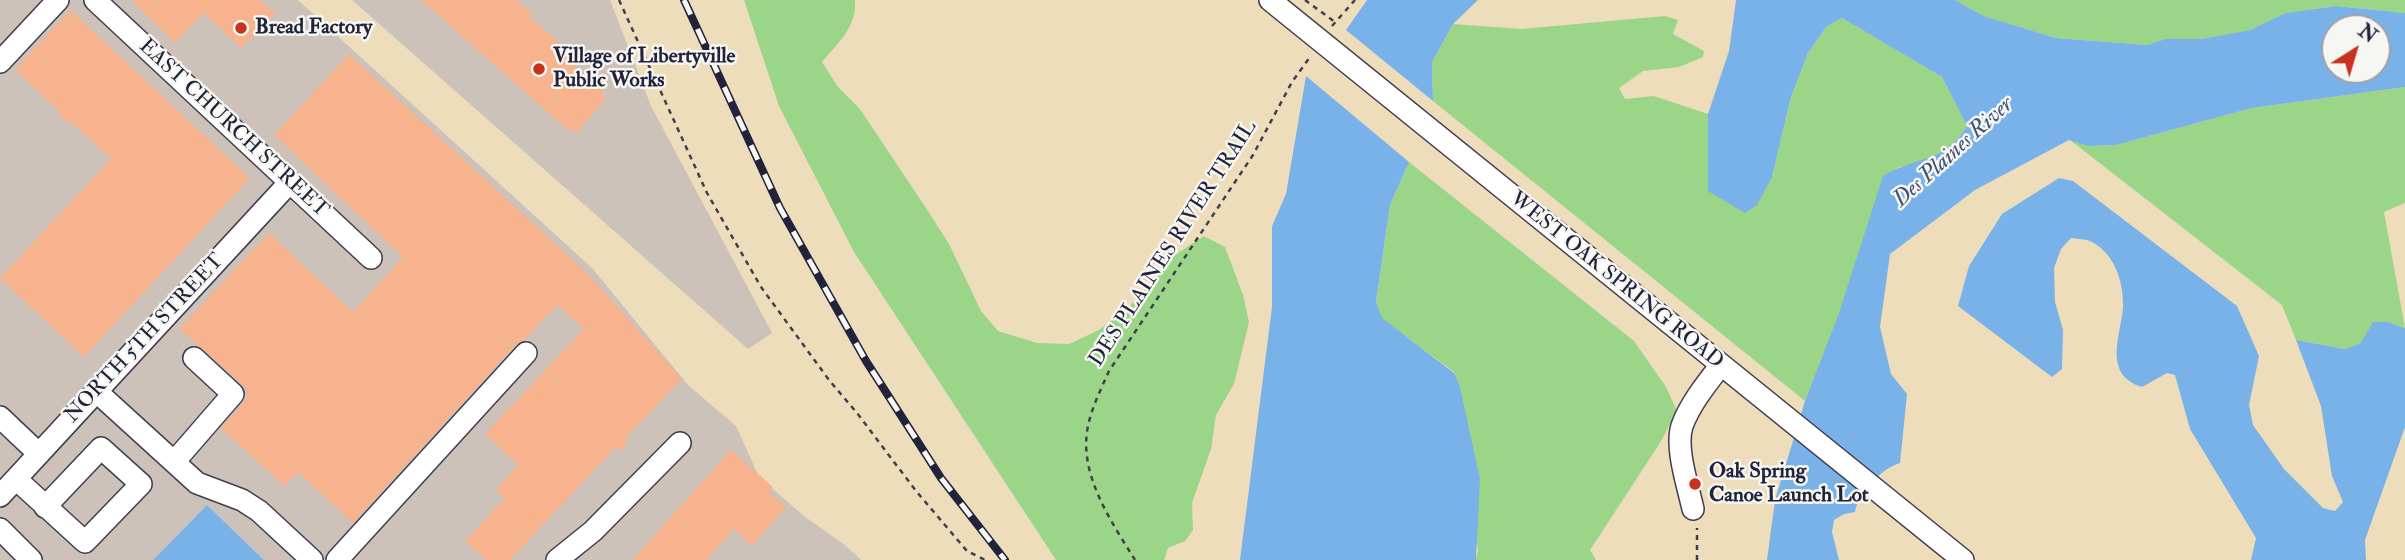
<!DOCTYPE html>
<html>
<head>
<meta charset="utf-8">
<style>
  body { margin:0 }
  #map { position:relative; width:2405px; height:560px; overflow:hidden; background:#edb; font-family:"IM FELL Double Pica",serif }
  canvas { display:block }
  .north { position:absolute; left:2321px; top:14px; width:70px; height:70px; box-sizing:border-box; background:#f6f6f2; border:2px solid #a1a1a9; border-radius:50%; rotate:37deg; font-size:19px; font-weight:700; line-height:28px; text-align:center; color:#22223b }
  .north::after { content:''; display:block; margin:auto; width:24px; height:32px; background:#c8321e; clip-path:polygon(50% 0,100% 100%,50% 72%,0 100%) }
</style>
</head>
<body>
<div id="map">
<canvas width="2405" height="560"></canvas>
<div class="north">N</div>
</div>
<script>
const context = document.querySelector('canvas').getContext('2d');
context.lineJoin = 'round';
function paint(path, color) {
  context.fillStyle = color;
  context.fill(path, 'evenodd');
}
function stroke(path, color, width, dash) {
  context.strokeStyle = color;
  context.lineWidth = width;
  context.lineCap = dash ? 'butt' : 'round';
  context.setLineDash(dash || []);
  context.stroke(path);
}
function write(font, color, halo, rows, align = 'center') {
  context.font = font + ' "IM FELL Double Pica",serif';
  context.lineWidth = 5;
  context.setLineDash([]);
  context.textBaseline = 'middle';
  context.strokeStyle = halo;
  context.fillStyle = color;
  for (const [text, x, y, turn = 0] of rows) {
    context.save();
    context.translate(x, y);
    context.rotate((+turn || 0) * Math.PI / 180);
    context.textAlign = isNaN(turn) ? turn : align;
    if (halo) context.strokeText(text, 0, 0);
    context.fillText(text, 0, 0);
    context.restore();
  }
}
paint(new Path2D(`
  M0,0H298L592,268L688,385L736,426L759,477L804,516L845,545L861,560H264L207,505L153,560H0Z
  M352,0H610L651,106L772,333L748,349Z`), '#ccc2b9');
paint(new Path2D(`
  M744,0H855C857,27 838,43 822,62L838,87L860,109L926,208L949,244L981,311L998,331L1037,343L1069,344L1099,330L1128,308L1175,255L1204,236L1225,247L1243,295L1249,322L1234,384L1216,415L1211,449L1192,503L1193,530L1185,541L1168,548L1164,560H1056L854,252L779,106Z
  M1955,0H2405V13L2336,6L2287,13L2250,30L2201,39H2165L2147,45L2056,38L1984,16Z
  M1665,16L1678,20L1673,34L1704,51L1703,57L1679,67L1643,71L1619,88L1625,99L1654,96L1708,114V191L1772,177L1791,97L1808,53L1827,26L1842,18L1942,77L1967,126C1948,156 1928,159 1897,168L1805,401L1433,101L1432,62L1453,24L1521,29Z
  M2405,87V203L2384,212L2405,328L2388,322L2361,343L2345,349L2296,340L2282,305L2070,140L2088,146L2116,145L2252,108Z
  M1409,162L1634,341L1666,387L1677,411L1660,443L1590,550L1596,560H1476L1478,550L1454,372L1381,318L1376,302L1390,205Z`), '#9ad588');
paint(new Path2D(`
  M1367,0H1478L1453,24L1432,62L1433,101L1346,30Z
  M1736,0H1955L1984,16L2056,38L2147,45L2165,39H2201L2250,30L2286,13L2336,6L2405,13V87L2252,108L2116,145L2088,146L2069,140L1975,190L1890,254L1880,327L1891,374L1907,394L1900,463C1882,468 1858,493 1855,512L1844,514L1834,520L1832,532L1839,560H1767L1775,500L1805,401L1839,313L1883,176C1917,155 1943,165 1967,126L1942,77L1842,18L1827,26L1808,53L1791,97L1772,177L1757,205L1745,213L1708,191V114L1729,51ZM2335,28H2377V70H2335Z
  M1306,76L1409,162L1390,205L1376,302L1382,318L1454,373L1460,387L1480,479L1476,560H1240L1272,307V226L1286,194Z
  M2059,178L2073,181L2237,306L2259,356L2249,405L2253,425L2284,469L2323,508L2335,511L2343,502L2332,476L2321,406L2296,340L2345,349L2361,343L2373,322H2388L2405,328V427L2365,540L2366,560H2251L2256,538L2190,429L2175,375L2167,373L2142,387C2103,375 2120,337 2123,308C2124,283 2115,254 2092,242C2087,239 2078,239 2071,238L2061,249L2054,268L2055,302L2063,330L2062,369L2052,377L1958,306L1969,266L2002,214Z
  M207,505L264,560H153Z`), '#79b2e9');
paint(new Path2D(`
  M131,0H260L275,14L241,48L204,13L175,43Z
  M421,0H517L531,13L529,16L559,43L555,47L604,91L601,94L606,99L576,133L571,128L569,131Z
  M70,10L250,178L84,357L0,278L111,159L71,122L69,124L59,115L61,113L15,70Z
  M349,54L588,274L682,379L625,438L629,441L620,451L616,447L510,560H486L465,541L505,498L495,490L518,465L485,434L584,329L557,305L524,340L516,344L353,523L298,472L284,486L221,428L243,403L248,394L242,384L179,329L269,233L353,312L403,257L274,135Z
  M731,450L773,487L769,492L786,507L752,546L734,529L706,560H632Z`), '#f6b38d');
const minor = new Path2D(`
  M95,0L371,258
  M1270,0L1963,560
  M0,62L58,0
  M97,392L197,483L242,500L259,511L312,560
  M0,417L39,454
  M174,462L233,394L194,358
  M16,479L85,542L141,484L101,448L45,507
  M0,496L290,182
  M1693,509C1688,486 1675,448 1682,426C1690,404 1707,383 1721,365
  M0,529L31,560
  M337,560L526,353
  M557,560L593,531L680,443`);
stroke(minor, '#413e4e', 24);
stroke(new Path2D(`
  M619,0L707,193L761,287L829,380L857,413L916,491L967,551L985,560
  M1305,0L1335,22
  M1332,26L1355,0
  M1135,560C1111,521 1078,474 1088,426C1092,407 1101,389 1109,371L1253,155L1292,82L1310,57
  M1697,560V528`), '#413e4e', 2.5, [5, 5]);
stroke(minor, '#fff', 21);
const rail = new Path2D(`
  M684,0L780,208L866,361L941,478L1005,560`);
stroke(rail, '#22223b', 8);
stroke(rail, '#f6f6f2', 5, [16]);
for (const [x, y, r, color] of [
  [241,28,7,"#c8321e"],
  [539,69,7,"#c8321e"],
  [1695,484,7,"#c8321e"]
]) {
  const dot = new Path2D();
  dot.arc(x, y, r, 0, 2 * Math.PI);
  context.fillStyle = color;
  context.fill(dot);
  stroke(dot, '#f6f6f2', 2.5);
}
write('bold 21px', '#22223b', '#f6f6f2', [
  ["Bread Factory",255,28],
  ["Village of Libertyville",553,57],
  ["Public Works",553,81],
  ["Oak Spring",1709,472],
  ["Canoe Launch Lot",1709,496]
], 'left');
write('21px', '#22223b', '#f6f6f2', [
  ["EAST CHURCH STREET",233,129,43],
  ["DES PLAINES RIVER TRAIL",1174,244,-57],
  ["WEST OAK SPRING ROAD",1616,281,39],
  ["NORTH 5TH STREET",145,339,-47]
]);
write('italic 23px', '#405478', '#f6f6f2', [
  ["Des Plaines River",1954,153,-42]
]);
</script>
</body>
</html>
